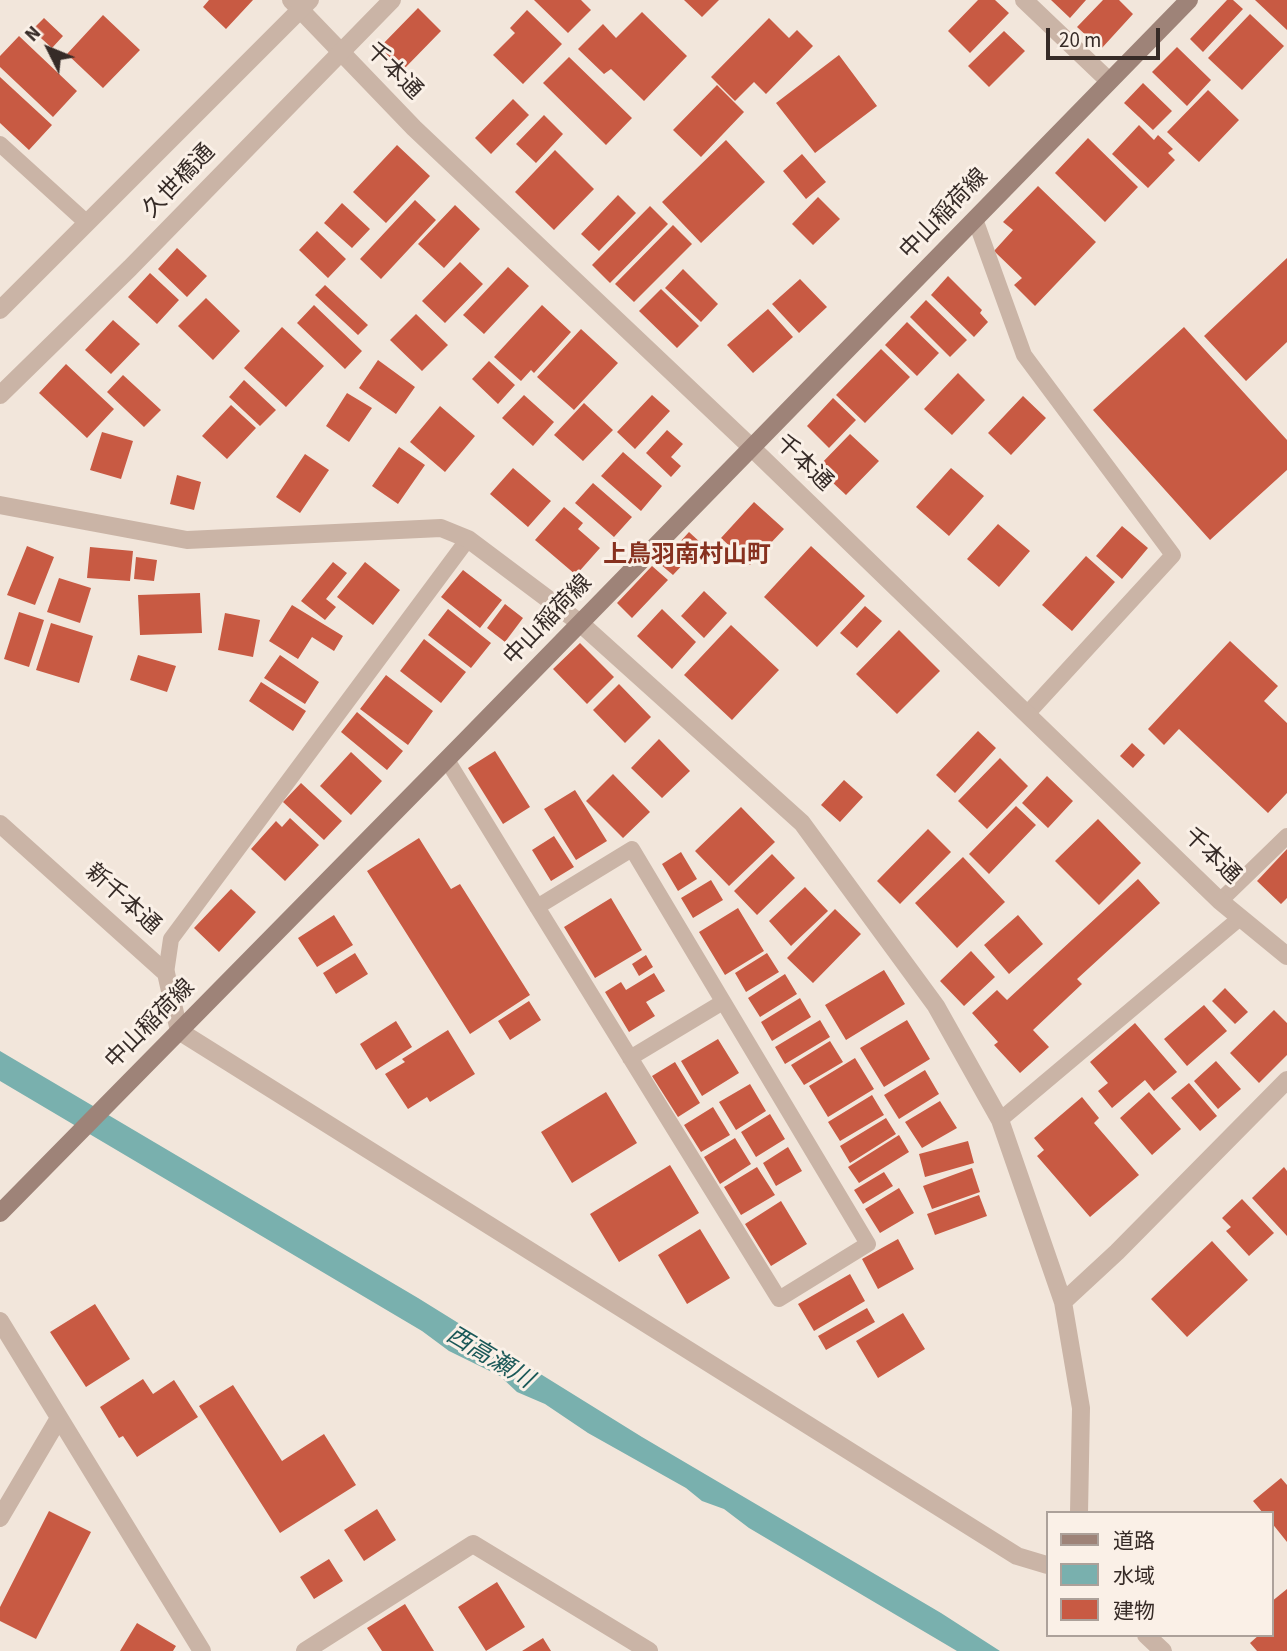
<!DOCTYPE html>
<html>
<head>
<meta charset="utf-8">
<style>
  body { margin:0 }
  #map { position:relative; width:1287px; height:1651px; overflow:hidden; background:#f2e6db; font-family:"Source Sans 3","Noto Sans JP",sans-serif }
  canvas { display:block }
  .legend { position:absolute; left:1046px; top:1511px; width:228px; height:126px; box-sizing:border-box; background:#faf0e7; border:2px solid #aca19a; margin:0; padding:9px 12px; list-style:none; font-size:21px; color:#362b27 }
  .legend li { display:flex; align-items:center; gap:14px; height:35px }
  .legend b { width:35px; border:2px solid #aca19a }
  .north { position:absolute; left:14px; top:14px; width:70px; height:70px; -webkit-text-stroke:5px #faf0e7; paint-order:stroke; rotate:313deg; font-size:19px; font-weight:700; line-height:28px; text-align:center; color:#362b27 }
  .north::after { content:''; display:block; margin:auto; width:24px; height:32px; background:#362b27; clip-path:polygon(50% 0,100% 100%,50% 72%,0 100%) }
  .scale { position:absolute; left:1046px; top:28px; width:114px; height:32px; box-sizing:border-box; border:4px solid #362b27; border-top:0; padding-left:9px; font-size:21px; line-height:24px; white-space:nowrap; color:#362b27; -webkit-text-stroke:5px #faf0e7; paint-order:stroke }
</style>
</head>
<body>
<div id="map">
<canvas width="1287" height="1651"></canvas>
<ul class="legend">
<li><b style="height:9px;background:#9e8378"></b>道路</li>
<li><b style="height:19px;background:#79b0ae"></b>水域</li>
<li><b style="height:19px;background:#c85a43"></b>建物</li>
</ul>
<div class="north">N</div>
<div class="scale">20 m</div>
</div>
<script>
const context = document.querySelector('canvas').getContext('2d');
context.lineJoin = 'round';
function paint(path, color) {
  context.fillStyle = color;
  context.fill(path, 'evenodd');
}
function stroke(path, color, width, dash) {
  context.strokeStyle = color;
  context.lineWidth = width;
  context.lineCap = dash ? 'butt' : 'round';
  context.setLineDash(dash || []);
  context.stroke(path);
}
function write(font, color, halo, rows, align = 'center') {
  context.font = font + ' "Source Sans 3","Noto Sans JP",sans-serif';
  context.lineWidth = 6;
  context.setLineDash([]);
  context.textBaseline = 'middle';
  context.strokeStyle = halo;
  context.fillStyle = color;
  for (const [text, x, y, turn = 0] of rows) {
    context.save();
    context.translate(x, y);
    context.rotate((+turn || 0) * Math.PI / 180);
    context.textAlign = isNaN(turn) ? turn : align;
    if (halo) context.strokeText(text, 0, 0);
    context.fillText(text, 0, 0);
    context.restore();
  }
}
paint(new Path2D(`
  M0,1051L418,1298L642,1437L941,1613L1000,1651H957L749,1528L724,1509L702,1501L686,1488L588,1433L545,1404L517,1392L500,1376L449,1351L422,1331L0,1081Z`), '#79b0ae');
paint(new Path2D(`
  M209,0H253L226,29L203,7Z
  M534,0H581L591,10L568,33Z
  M684,0H719L702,17Z
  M978,0H995L1009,13L970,53L948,31Z
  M1051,0H1086L1070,18Z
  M1103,0H1119L1133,14L1101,49L1077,27Z
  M1227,0H1233L1243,9L1203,52L1190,39Z
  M1255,0H1287V30Z
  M418,8L441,31L402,71L379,48Z
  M527,10L562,44L523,84L493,55L515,33L510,28Z
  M642,12L687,56L644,101L611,69L604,74L578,49L603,24L616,38Z
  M1250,14L1284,46L1242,90L1208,58Z
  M103,15L140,50L103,88L67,54Z
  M44,18L63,36L52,48L32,30Z
  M769,18L789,38L797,30L813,46L766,94L754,82L735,101L711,77Z
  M1004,31L1025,51L989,87L968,66Z
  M19,36L77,91L53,117L0,67V56Z
  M1177,47L1211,80L1187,106L1152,72Z
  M839,55L877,106L815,153L776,103Z
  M569,57L632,118L606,145L543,83Z
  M0,77L52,125L29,150L0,123Z
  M1143,83L1172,111L1153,130L1124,103Z
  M717,85L744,112L701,157L673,130Z
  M1208,90L1239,120L1199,162L1167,132Z
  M513,99L529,115L491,154L475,138Z
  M544,115L563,134L536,163L516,144Z
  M1139,125L1154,140L1158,135L1173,149L1168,153L1175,160L1148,188L1112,154Z
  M1088,138L1138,187L1105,222L1055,173Z
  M726,140L765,182L701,243L662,202Z
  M397,145L430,176L386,223L353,192Z
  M555,150L594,189L554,230L515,192Z
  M802,154L826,182L806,199L783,171Z
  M1038,186L1096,242L1035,306L1014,285L1022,278L994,251L1013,230L1003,222Z
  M618,195L636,213L599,251L581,234Z
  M818,197L840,219L813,245L792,224Z
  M415,200L436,220L381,279L360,259Z
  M342,203L370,229L352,248L324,223Z
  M455,205L480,229L444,268L418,244Z
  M650,206L668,224L610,283L592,265Z
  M673,225L692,244L634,302L615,284Z
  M317,231L346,259L328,278L299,250Z
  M177,248L207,276L187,297L158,269Z
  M1287,258V342L1246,381L1204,336Z
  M460,262L483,284L445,323L422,301Z
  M508,267L529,286L484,334L463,315Z
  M683,269L718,304L701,322L665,288Z
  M150,273L179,300L157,324L128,297Z
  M948,276L982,310L980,313L988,322L974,337L931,295Z
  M800,279L827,307L799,333L772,304Z
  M325,285L368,325L358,335L315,295Z
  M661,289L699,326L677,348L639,311Z
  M206,298L240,331L213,360L178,326Z
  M926,300L967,340L950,357L910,317Z
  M314,305L362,351L345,369L297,323Z
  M542,305L571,332L534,373L531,370L521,381L494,357Z
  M768,309L793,337L753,373L727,345Z
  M416,314L448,345L422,371L390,340Z
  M113,320L140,344L111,374L85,350Z
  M907,322L939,353L917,376L885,345Z
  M282,327L324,366L286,407L244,368Z
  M1184,327L1287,440V470L1210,540L1093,410Z
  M581,329L618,363L574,410L537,377Z
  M881,349L910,377L865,423L836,395Z
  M378,360L415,387L396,414L359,388Z
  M489,361L515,385L498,404L472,379Z
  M66,364L114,409L87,438L39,393Z
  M958,373L985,400L952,435L924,409Z
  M123,375L161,410L144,427L107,392Z
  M244,380L276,410L260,426L229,397Z
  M347,393L372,408L349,442L326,426Z
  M524,395L554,422L533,446L502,418Z
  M652,395L670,411L635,449L617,432Z
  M1023,396L1046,418L1011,455L988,433Z
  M833,398L856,420L829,448L807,426Z
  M584,403L613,430L583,461L554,435Z
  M231,405L256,428L227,459L202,436Z
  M440,406L475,436L445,472L410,442Z
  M667,430L683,444L671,457L681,466L671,477L646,453Z
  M102,432L133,441L121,479L90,470Z
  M850,434L879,461L846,495L817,468Z
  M399,447L425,465L398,504L372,486Z
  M623,452L662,486L641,511L601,476Z
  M305,454L329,470L300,513L276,497Z
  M513,468L551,501L528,527L490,494Z
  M951,468L984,496L949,536L916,507Z
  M177,475L201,482L194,510L170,504Z
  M593,483L632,517L614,537L575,503Z
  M754,502L784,529L750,565L721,538Z
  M564,507L583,523L578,529L600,548L576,575L535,540Z
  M998,524L1030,551L999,587L967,559Z
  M1122,526L1148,548L1122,579L1096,556Z
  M689,532L702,544L673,575L660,564Z
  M27,546L54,557L35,605L7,595Z
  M811,546L865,596L817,647L764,597Z
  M90,547L133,551L130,581L87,578Z
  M1086,556L1115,582L1072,631L1042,605Z
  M136,557L157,560L154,581L134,579Z
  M333,562L347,573L326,599L336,607L325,620L301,601Z
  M365,562L400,590L373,625L337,597Z
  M652,566L668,580L632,618L617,603Z
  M463,570L502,600L480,628L441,597Z
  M59,578L91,588L80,623L47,612Z
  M704,591L727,613L704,638L681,616Z
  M200,593L202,633L140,635L138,595Z
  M505,604L523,618L505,642L487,628Z
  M292,605L343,636L334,651L312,637L298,659L269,641Z
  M865,606L882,621L857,648L840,633Z
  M448,609L491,643L471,668L428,635Z
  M662,609L696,642L672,669L637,636Z
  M19,612L44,620L29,667L4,659Z
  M225,613L260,620L253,657L218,650Z
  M51,623L93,636L79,683L36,670Z
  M731,625L779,670L732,720L684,675Z
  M899,630L940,671L897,714L856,674Z
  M424,639L466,672L441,703L400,671Z
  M1230,641L1278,686L1264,701L1287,723V793L1268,813L1179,729L1164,745L1148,729Z
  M580,643L614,677L587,704L553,669Z
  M138,655L176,666L167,692L130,680Z
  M280,655L319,682L305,704L264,678Z
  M386,675L433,711L408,745L360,709Z
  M261,682L306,711L293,731L249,701Z
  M619,684L651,717L625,743L593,710Z
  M357,712L403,751L387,770L341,732Z
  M978,731L996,748L955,793L936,775Z
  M659,739L690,771L662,798L631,768Z
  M1132,743L1145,755L1133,768L1120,756Z
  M495,751L530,807L503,824L468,768Z
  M351,752L382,781L351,815L320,786Z
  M1000,758L1028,786L987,829L958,801Z
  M613,774L650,812L623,838L586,801Z
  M1047,776L1073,801L1048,828L1022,803Z
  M844,780L863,797L840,822L821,805Z
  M301,783L342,821L324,840L283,802Z
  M575,790L607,841L576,860L544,809Z
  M1016,806L1036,825L989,874L969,854Z
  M741,807L775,842L729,886L695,851Z
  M290,818L319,845L285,881L251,849L276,821L282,827Z
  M1098,819L1141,863L1099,905L1055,861Z
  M928,829L951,852L900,904L877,881Z
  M554,836L574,867L551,881L532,850Z
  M419,838L451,889L460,884L530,995L470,1034L367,871Z
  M1287,849V898L1281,904L1257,881Z
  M681,852L697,879L678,891L662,864Z
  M772,854L795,878L757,915L734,891Z
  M963,857L1005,902L957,948L915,903Z
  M1138,879L1160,903L1077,979L1082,984L1033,1030L1049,1047L1020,1073L994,1045L998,1042L972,1013L997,990L1007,1000Z
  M711,880L723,900L693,918L681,898Z
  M805,887L828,911L791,946L769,921Z
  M231,889L256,912L219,952L194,928Z
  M611,898L642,950L595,978L564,927Z
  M738,908L764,951L725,975L699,932Z
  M835,909L861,934L813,983L787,958Z
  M334,915L353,945L317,967L298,938Z
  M1018,915L1043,944L1009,974L984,945Z
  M971,951L995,977L964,1006L940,981Z
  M355,953L368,974L336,994L323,973Z
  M767,953L779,972L746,992L735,973Z
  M646,955L653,967L639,976L632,964Z
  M884,970L905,1004L846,1040L825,1005Z
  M654,973L665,991L646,1002L655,1016L629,1032L605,992L621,982L626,990Z
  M785,974L797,994L760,1017L748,998Z
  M1225,988L1248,1012L1235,1024L1212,1001Z
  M800,998L811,1017L772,1041L761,1022Z
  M529,1001L541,1020L510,1040L498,1021Z
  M1204,1005L1227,1031L1187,1066L1164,1039Z
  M1274,1010L1287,1023V1055L1259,1083L1230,1053Z
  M820,1020L830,1037L785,1064L775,1047Z
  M907,1020L930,1059L884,1087L860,1048Z
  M396,1021L412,1047L376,1070L360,1044Z
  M1135,1023L1177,1072L1154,1091L1145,1080L1112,1108L1098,1091L1108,1083L1090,1062Z
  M448,1030L475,1074L430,1102L427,1097L408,1109L385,1074L405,1062L402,1059Z
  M718,1039L739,1073L702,1096L681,1061Z
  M830,1041L843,1062L804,1085L791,1065Z
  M855,1058L874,1089L828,1117L809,1086Z
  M1216,1061L1241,1089L1218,1109L1194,1081Z
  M675,1062L700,1103L678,1117L652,1076Z
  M925,1070L939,1094L899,1119L884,1095Z
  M1189,1083L1217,1116L1200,1131L1171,1098Z
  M750,1084L766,1111L736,1130L719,1102Z
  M606,1092L637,1143L572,1183L541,1132Z
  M1149,1092L1181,1129L1152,1155L1120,1118Z
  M872,1095L884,1115L840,1141L828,1122Z
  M1082,1097L1099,1118L1094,1123L1139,1175L1090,1217L1037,1156L1044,1150L1034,1138Z
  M940,1101L957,1128L922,1148L905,1122Z
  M713,1107L730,1135L701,1152L684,1125Z
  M770,1114L785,1139L756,1157L741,1132Z
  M886,1118L896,1134L850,1163L840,1146Z
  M899,1135L909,1152L859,1183L848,1167Z
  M735,1138L751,1164L720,1184L704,1157Z
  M968,1141L974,1163L925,1177L919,1154Z
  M788,1147L802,1171L776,1186L763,1163Z
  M670,1165L699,1213L619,1262L590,1214Z
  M757,1167L775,1195L741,1215L724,1187Z
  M1284,1167L1287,1171V1236L1252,1198Z
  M972,1168L980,1192L932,1209L923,1186Z
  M884,1172L893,1186L863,1204L854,1190Z
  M899,1188L914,1213L880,1233L865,1209Z
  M979,1195L987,1216L935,1235L927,1214Z
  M1242,1199L1274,1233L1249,1256L1226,1231L1231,1227L1222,1218Z
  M781,1201L807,1244L771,1266L745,1224Z
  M700,1229L730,1278L687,1304L658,1255Z
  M898,1239L914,1269L878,1289L862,1259Z
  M1212,1241L1248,1280L1187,1337L1151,1299Z
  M850,1274L865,1301L814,1331L798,1304Z
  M95,1304L130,1359L86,1387L50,1332Z
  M867,1308L875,1322L826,1350L818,1336Z
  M903,1313L925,1349L878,1378L856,1341Z
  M143,1379L153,1394L174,1380L198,1417L137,1457L123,1436L119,1438L100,1407Z
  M233,1385L282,1461L324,1434L356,1485L280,1533L199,1406Z
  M1281,1478L1287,1485V1542L1271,1522V1513H1263L1253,1501Z
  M377,1509L396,1540L364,1561L344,1530Z
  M49,1511L91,1532L36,1639L0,1621V1607Z
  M329,1559L343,1581L314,1599L300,1577Z
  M497,1582L525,1627L486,1651L458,1607Z
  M1287,1589V1651H1257L1250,1643L1259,1635H1271V1602Z
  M405,1604L434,1651H382L367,1628Z
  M137,1623L176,1646L173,1651H120Z
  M543,1638L551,1651H522Z`), '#c85a43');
stroke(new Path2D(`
  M0,144L87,223
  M975,219L1024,355L1173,555L1027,714
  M447,760C557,940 668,1119 779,1299L868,1244L632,849L537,907
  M1220,901L1287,836
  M166,973L171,939L468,539
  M630,1058L723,1002
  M1000,1120L1240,918`), '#cab4a6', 16);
stroke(new Path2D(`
  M291,0L414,128L752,448L1220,901L1287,956
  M1024,0L1109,81
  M0,505L187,540L441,528L468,539L580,623L802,823L936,1006L1000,1120L1063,1302
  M179,1031L1017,1556L1047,1565
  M0,1321L202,1651
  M1079,1513L1081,1408L1063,1302L1117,1252L1287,1080
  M0,1518L59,1418
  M1146,1635L1163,1651
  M305,1651L473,1544L649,1651`), '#cab4a6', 18);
stroke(new Path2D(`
  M0,310L310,0
  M0,395L130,268L392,0
  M0,824L166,973L179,1031`), '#cab4a6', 18);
stroke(new Path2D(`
  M0,1213L462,744L1189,0`), '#9e8378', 18);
write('23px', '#362b27', '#faf0e7', [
  ["千本通",393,72,45],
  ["久世橋通",180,182,-46],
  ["中山稲荷線",945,215,-46],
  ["千本通",803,464,44],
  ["中山稲荷線",549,621,-46],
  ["千本通",1211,857,44],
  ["新千本通",122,900,42],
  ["中山稲荷線",151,1025,-45]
]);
write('bold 24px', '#87311f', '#faf0e7', [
  ["上鳥羽南村山町",687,557]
]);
write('italic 24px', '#1c5959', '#faf0e7', [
  ["西高瀬川",489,1359,31]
]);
</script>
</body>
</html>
